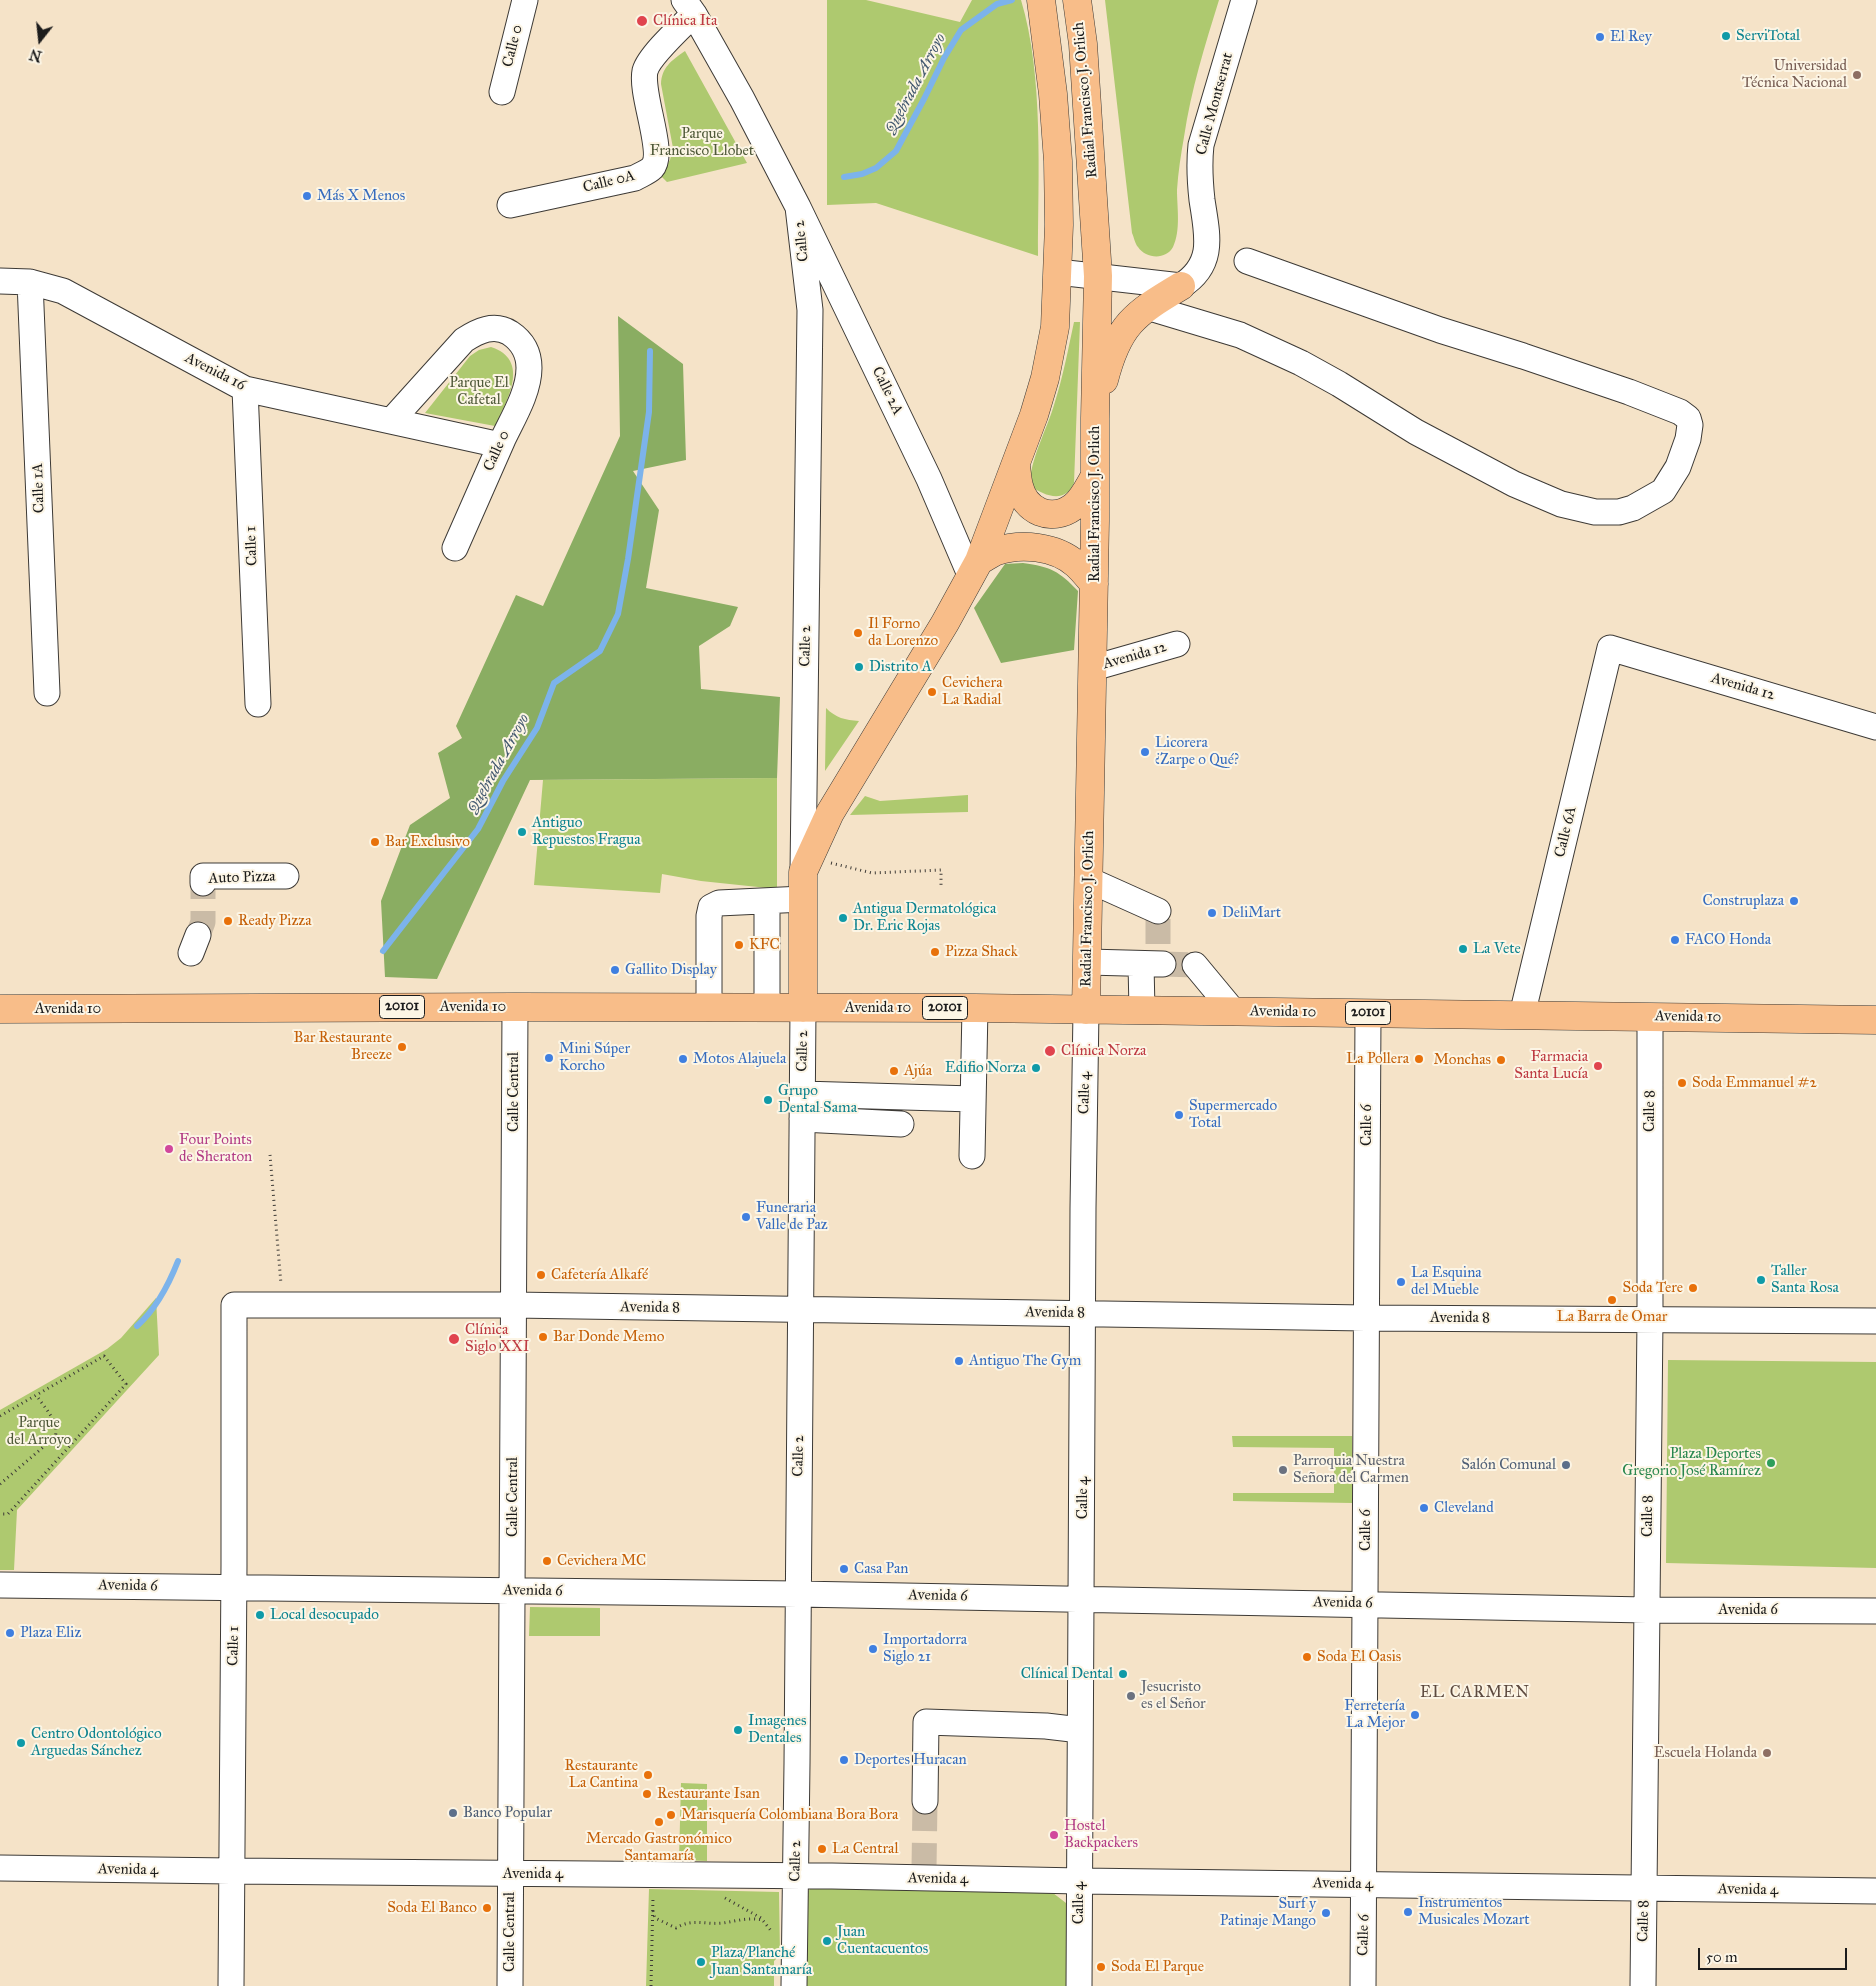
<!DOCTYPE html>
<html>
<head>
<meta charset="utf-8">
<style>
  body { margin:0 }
  #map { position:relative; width:1876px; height:1986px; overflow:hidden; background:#f5e3c8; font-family:"IM FELL Great Primer",serif }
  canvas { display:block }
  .north { position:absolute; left:15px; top:15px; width:50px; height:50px; -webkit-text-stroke:4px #fcf5e5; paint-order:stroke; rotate:196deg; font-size:14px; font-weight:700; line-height:20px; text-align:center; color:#1c1c1c }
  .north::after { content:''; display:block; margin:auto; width:18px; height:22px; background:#1c1c1c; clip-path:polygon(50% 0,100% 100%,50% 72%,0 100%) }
  .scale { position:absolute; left:1698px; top:1948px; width:149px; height:22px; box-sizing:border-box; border:2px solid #1c1c1c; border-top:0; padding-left:6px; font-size:15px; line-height:18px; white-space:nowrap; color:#1c1c1c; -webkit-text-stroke:4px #fcf5e5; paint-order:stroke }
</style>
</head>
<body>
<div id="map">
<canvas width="1876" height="1986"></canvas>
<div class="north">N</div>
<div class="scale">50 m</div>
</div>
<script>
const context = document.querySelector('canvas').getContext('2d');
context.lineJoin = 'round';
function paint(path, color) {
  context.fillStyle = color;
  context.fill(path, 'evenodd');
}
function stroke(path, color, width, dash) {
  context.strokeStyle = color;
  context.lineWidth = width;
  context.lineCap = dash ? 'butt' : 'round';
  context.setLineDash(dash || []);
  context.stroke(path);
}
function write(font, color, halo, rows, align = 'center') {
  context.font = font + ' "IM FELL Great Primer",serif';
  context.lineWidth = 4;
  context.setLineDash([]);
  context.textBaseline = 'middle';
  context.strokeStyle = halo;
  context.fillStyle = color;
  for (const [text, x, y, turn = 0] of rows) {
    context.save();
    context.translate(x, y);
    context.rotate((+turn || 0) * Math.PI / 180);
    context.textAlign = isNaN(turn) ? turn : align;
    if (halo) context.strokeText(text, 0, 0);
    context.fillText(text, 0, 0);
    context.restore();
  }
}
paint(new Path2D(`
  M827,0H866L960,22L972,0H1021C1044,76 1038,176 1038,256L876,203L827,205Z
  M1105,0H1219C1205,45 1191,90 1184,137C1181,154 1178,173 1177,190C1177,208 1181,230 1173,247C1166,260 1146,259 1138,247C1135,244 1134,237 1132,233Z
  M685,51L747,163L667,182L660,175L670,160L673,148L661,84C662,67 671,61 685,51Z
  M1074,322H1080L1074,483C1065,504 1045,496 1030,486C1029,462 1047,429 1054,405C1063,377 1068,350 1074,322Z
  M491,347C531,360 507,401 495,426L425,413L470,356L479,350Z
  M826,708C836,718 845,720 859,721L825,771Z
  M777,778V889L701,881L662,874L660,893L534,885L543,780Z
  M968,795V812L850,815L865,796L880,801Z
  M156,1298L159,1355L17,1510L14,1570H0V1410L107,1349L121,1338Z
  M1668,1360L1876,1362V1568L1666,1563Z
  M1232,1436H1352V1503L1233,1501V1493H1334V1448L1233,1447Z
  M530,1607L600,1608V1636H529Z
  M681,1783L707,1784V1861L679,1860Z
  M812,1887L1053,1893L1066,1903V1986H804L805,1894Z
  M649,1889L779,1892L780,1955L774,1961V1986H646Z`), '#aec96f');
paint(new Path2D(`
  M618,316L683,364L686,460L633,471L659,510L646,588L738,607L730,626L699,646L701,689L780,697L777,778L530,780L437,979L385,977L381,901L410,825L450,798L438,753L462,738L456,726L516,595L543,606L620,436Z
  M1023,563C1051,567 1059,571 1078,591L1074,650L1001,663L974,608L1005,564Z`), '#8aad62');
stroke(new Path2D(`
  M844,177L862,174L876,168L896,151L924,99L944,58L961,30L997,4L1012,0
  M383,951L478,829L503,781L537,728L554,683L600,651L618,614L628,559L649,412L650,351
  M137,1326C156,1309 169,1284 178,1261`), '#7cb3eb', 6);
stroke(new Path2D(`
  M198,935L203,922V883
  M1158,944V911
  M1163,964L1195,965
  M924,1868L925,1801`), '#cabba6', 25, [25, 12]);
const minor = new Path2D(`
  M684,0L694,14L742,99L798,207L929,479L971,577
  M502,92L525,0
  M510,205L635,178C640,175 648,172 652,168C666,153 640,95 645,71C649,56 682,26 694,14
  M798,207L810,310L803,872
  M1058,272L1181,286C1216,264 1207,234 1202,200C1200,182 1199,163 1201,145L1244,0
  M0,281L30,282L63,291L245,389L500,445
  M30,282L47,693
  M1147,307L1240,335L1301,363L1339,384L1416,432L1514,484L1561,504L1595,512H1619L1633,508L1663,491L1678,467L1688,439L1690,425L1688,418L1680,412L1629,392L1523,356L1440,330L1247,261
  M245,389L258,704
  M391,421L464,340C478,331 494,323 510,333C522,341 529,352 529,368C529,392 513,418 503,439C487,475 471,512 455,548
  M1093,668L1177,644
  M1089,880L1158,911
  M203,883V876H286
  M191,953L198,935
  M1088,962L1163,964
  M1141,964L1142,1010
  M1195,965L1234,1012
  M709,1008V916L711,907L719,903L803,899
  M767,1008V901
  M1522,1015L1610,648L1876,727
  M802,1094L973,1099
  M802,1119L901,1124
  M972,1156L975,1008
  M0,1585L798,1594L1647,1610L1876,1611
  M925,1801L926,1722L1046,1726L1080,1730
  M0,1868L231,1871L832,1876L1080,1881L1876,1891
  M231,1986L234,1565V1305H513L1366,1318L1876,1321
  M510,1986L515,1007
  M794,1986L797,1764L803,1008
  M1079,1986L1083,1208L1086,1010
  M1363,1986L1368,1013
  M1643,1986L1650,1319V1017`);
const major = new Path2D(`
  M1077,0L1083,44L1098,276L1095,418V521L1086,1010
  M1104,380C1118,325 1134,314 1181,286
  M1016,466C1017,472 1017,479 1019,486C1025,511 1051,523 1073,507C1083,500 1089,486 1095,476
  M979,561C985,558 991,553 997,551C1021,543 1055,546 1076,564C1082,569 1088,577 1094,584
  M803,1008V872L830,813L945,623L979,561L1034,415L1045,378L1055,327L1059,225L1058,161L1053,94L1041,0
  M0,1009L515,1007L975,1008L1876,1020`);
stroke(minor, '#3d3a36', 27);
stroke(major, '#3d3a36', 29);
stroke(new Path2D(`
  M831,863L872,873L941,870V888
  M270,1155L281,1284
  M0,1416L104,1356L126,1384L8,1514H0
  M0,1484L55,1437C60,1423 44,1407 37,1396
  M725,1898L761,1918L772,1932
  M653,1911L655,1918L676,1928C692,1918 706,1925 723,1923C736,1921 749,1917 762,1920
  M651,1986L653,1897`), '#3d3a36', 3, [1, 4]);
stroke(minor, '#fff', 25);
stroke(major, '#f8bd89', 28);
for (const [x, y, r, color] of [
  [642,21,6,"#e0444e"],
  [1726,36,5,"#0f9aa8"],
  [1600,37,5,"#3f7fe0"],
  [1857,75,5,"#8d6e63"],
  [307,196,5,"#3f7fe0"],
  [858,633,5,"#e8710a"],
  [859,667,5,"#0f9aa8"],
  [932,692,5,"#e8710a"],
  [1145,752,5,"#3f7fe0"],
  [522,832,5,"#0f9aa8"],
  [375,842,5,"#e8710a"],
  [1794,901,5,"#3f7fe0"],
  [1212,913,5,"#3f7fe0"],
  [843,918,5,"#0f9aa8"],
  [228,921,5,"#e8710a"],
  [1675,940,5,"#3f7fe0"],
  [739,945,5,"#e8710a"],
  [1463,949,5,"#0f9aa8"],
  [935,952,5,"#e8710a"],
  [615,970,5,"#3f7fe0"],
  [402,1047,5,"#e8710a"],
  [1050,1051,6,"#e0444e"],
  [549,1058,5,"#3f7fe0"],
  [683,1059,5,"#3f7fe0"],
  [1419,1059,5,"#e8710a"],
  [1501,1060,5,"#e8710a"],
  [1598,1066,5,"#e0444e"],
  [1036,1068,5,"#0f9aa8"],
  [894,1071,5,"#e8710a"],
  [1682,1083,5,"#e8710a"],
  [768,1100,5,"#0f9aa8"],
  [1179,1115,5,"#3f7fe0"],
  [169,1149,5,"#d1479c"],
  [746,1217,5,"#3f7fe0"],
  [541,1275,5,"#e8710a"],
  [1761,1280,5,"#0f9aa8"],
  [1401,1282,5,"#3f7fe0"],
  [1693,1288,5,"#e8710a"],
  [1612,1300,5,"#e8710a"],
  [543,1337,5,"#e8710a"],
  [454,1339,6,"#e0444e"],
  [959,1361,5,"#3f7fe0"],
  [1771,1463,5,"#2e9e5b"],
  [1566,1465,5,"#5c6f8a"],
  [1283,1470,5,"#6b7280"],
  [1424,1508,5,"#3f7fe0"],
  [547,1561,5,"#e8710a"],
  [844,1569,5,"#3f7fe0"],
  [260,1615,5,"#0f9aa8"],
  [10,1633,5,"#3f7fe0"],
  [873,1649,5,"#3f7fe0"],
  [1307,1657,5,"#e8710a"],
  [1123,1674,5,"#0f9aa8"],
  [1131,1696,5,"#6b7280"],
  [1415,1715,5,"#3f7fe0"],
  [738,1730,5,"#0f9aa8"],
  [21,1743,5,"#0f9aa8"],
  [1767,1753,5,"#8d6e63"],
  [844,1760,5,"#3f7fe0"],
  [648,1775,5,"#e8710a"],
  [647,1794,5,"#e8710a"],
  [453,1813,5,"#5c6f8a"],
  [671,1815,5,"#e8710a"],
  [659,1822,5,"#e8710a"],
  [1054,1835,5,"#d1479c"],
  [822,1849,5,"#e8710a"],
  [487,1908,5,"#e8710a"],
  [1408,1912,5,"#3f7fe0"],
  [1326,1913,5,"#3f7fe0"],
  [827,1941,5,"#0f9aa8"],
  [701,1962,5,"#0f9aa8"],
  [1101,1967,5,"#e8710a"]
]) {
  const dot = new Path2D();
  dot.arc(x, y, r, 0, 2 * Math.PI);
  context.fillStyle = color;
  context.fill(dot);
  stroke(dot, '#fcf5e5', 2);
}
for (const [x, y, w] of [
  [402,1007,45],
  [945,1008,45],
  [1368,1013,45]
]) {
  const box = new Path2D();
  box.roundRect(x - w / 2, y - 11.5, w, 23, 4);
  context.fillStyle = '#fcf5e5';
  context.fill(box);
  stroke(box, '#1c1c1c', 1);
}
write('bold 14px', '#1c1c1c', null, [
  ["20101",402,1007],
  ["20101",945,1008],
  ["20101",1368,1013]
]);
write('15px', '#be3a42', '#fcf5e5', [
  ["Clínica Ita",653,21],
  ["Clínica Norza",1061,1051],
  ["Farmacia",1588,1057,"right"],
  ["Santa Lucía",1588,1074,"right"],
  ["Clínica",465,1330],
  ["Siglo XXI",465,1347]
], 'left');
write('15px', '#0d838f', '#fcf5e5', [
  ["ServiTotal",1736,36],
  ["Distrito A",869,667],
  ["Antiguo",532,823],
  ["Repuestos Fragua",532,840],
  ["Antigua Dermatológica",853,909],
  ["Dr. Eric Rojas",853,926],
  ["La Vete",1473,949],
  ["Edifio Norza",1026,1068,"right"],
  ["Grupo",778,1091],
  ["Dental Sama",778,1108],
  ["Taller",1771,1271],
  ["Santa Rosa",1771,1288],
  ["Local desocupado",270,1615],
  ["Clínical Dental",1113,1674,"right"],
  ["Imagenes",748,1721],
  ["Dentales",748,1738],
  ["Centro Odontológico",31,1734],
  ["Arguedas Sánchez",31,1751],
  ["Juan",837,1932],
  ["Cuentacuentos",837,1949],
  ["Plaza/Planché",711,1953],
  ["Juan Santamaría",711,1970]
], 'left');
write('15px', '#366cbe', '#fcf5e5', [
  ["El Rey",1610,37],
  ["Más X Menos",317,196],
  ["Licorera",1155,743],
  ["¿Zarpe o Qué?",1155,760],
  ["Construplaza",1784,901,"right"],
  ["DeliMart",1222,913],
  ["FACO Honda",1685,940],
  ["Gallito Display",625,970],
  ["Mini Súper",559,1049],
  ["Korcho",559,1066],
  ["Motos Alajuela",693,1059],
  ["Supermercado",1189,1106],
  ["Total",1189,1123],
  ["Funeraria",756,1208],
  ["Valle de Paz",756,1225],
  ["La Esquina",1411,1273],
  ["del Mueble",1411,1290],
  ["Antiguo The Gym",969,1361],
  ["Cleveland",1434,1508],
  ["Casa Pan",854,1569],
  ["Plaza Eliz",20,1633],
  ["Importadorra",883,1640],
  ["Siglo 21",883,1657],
  ["Ferretería",1405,1706,"right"],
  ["La Mejor",1405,1723,"right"],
  ["Deportes Huracan",854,1760],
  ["Instrumentos",1418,1903],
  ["Musicales Mozart",1418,1920],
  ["Surf y",1316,1904,"right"],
  ["Patinaje Mango",1316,1921,"right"]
], 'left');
write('15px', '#1c1c1c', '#fcf5e5', [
  ["Calle 0",513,46,-76],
  ["Radial Francisco J. Orlich",1086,100,-95],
  ["Calle Montserrat",1215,104,-75],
  ["Calle 0A",609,182,-14],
  ["Calle 2",802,241,-96],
  ["Avenida 16",215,372,27],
  ["Calle 2A",887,391,64],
  ["Calle 0",497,451,-66],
  ["Calle 1A",39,488,-92],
  ["Radial Francisco J. Orlich",1095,504,-90],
  ["Calle 1",252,546,-92],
  ["Calle 2",806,646,-89],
  ["Avenida 12",1135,656,-16],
  ["Avenida 12",1743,687,16],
  ["Calle 6A",1566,832,-77],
  ["Auto Pizza",242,878,-2],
  ["Radial Francisco J. Orlich",1088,909,-89],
  ["Avenida 10",473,1007],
  ["Avenida 10",878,1008],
  ["Avenida 10",68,1009],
  ["Avenida 10",1283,1012,1],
  ["Avenida 10",1688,1017,1],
  ["Calle 2",803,1051,-89],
  ["Calle Central",514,1092,-90],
  ["Calle 4",1085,1093,-89],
  ["Calle 8",1650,1111,-90],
  ["Calle 6",1367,1125,-90],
  ["Avenida 8",650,1308,1],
  ["Avenida 8",1055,1313,1],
  ["Avenida 8",1460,1318],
  ["Calle 2",799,1456,-89],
  ["Calle Central",513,1497,-90],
  ["Calle 4",1083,1498,-90],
  ["Calle 8",1648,1516,-90],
  ["Calle 6",1366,1530,-90],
  ["Avenida 6",128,1586,1],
  ["Avenida 6",533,1591,1],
  ["Avenida 6",938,1596,1],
  ["Avenida 6",1343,1603,1],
  ["Avenida 6",1748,1610],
  ["Calle 1",234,1646,-89],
  ["Calle 2",796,1861,-89],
  ["Avenida 4",128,1870,1],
  ["Avenida 4",533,1874],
  ["Avenida 4",938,1879,1],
  ["Avenida 4",1343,1884,1],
  ["Avenida 4",1748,1890,1],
  ["Calle 4",1079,1903,-90],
  ["Calle 8",1644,1921,-89],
  ["Calle Central",510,1932,-90],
  ["Calle 6",1364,1935,-89]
]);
write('15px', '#785e54', '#fcf5e5', [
  ["Universidad",1847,66],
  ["Técnica Nacional",1847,83],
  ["Escuela Holanda",1757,1753]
], 'right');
write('15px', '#4f5939', '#fcf5e5', [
  ["Parque",702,134],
  ["Francisco Llobet",702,151],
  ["Parque El",479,383],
  ["Cafetal",479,400],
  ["Parque",39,1423],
  ["del Arroyo",39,1440]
]);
write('15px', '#c56008', '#fcf5e5', [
  ["Il Forno",868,624],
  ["da Lorenzo",868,641],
  ["Cevichera",942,683],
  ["La Radial",942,700],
  ["Bar Exclusivo",385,842],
  ["Ready Pizza",238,921],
  ["KFC",749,945],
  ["Pizza Shack",945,952],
  ["Bar Restaurante",392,1038,"right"],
  ["Breeze",392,1055,"right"],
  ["La Pollera",1409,1059,"right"],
  ["Monchas",1491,1060,"right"],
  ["Ajúa",904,1071],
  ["Soda Emmanuel #2",1692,1083],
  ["Cafetería Alkafé",551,1275],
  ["Soda Tere",1683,1288,"right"],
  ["La Barra de Omar",1612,1317,"center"],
  ["Bar Donde Memo",553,1337],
  ["Cevichera MC",557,1561],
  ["Soda El Oasis",1317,1657],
  ["Restaurante",638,1766,"right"],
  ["La Cantina",638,1783,"right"],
  ["Restaurante Isan",657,1794],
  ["Marisquería Colombiana Bora Bora",681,1815],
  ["Mercado Gastronómico",659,1839,"center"],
  ["Santamaría",659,1856,"center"],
  ["La Central",832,1849],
  ["Soda El Banco",477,1908,"right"],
  ["Soda El Parque",1111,1967]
], 'left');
write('15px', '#b23c85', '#fcf5e5', [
  ["Four Points",179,1140],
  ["de Sheraton",179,1157],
  ["Hostel",1064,1826],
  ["Backpackers",1064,1843]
], 'left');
write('15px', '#27864d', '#fcf5e5', [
  ["Plaza Deportes",1761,1454],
  ["Gregorio José Ramírez",1761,1471]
], 'right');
write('15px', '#5b616d', '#fcf5e5', [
  ["Parroquia Nuestra",1293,1461],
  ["Señora del Carmen",1293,1478],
  ["Jesucristo",1141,1687],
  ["es el Señor",1141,1704]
], 'left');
write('15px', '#4e5e75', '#fcf5e5', [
  ["Salón Comunal",1556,1465],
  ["Banco Popular",463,1813,"left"]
], 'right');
write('italic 16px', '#42586f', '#fcf5e5', [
  ["Quebrada Arroyo",916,84,-62],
  ["Quebrada Arroyo",499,764,-61]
]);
context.letterSpacing = '1px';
write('16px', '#5d4a3f', '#fcf5e5', [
  ["EL CARMEN",1475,1693]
]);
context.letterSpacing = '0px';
</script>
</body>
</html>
